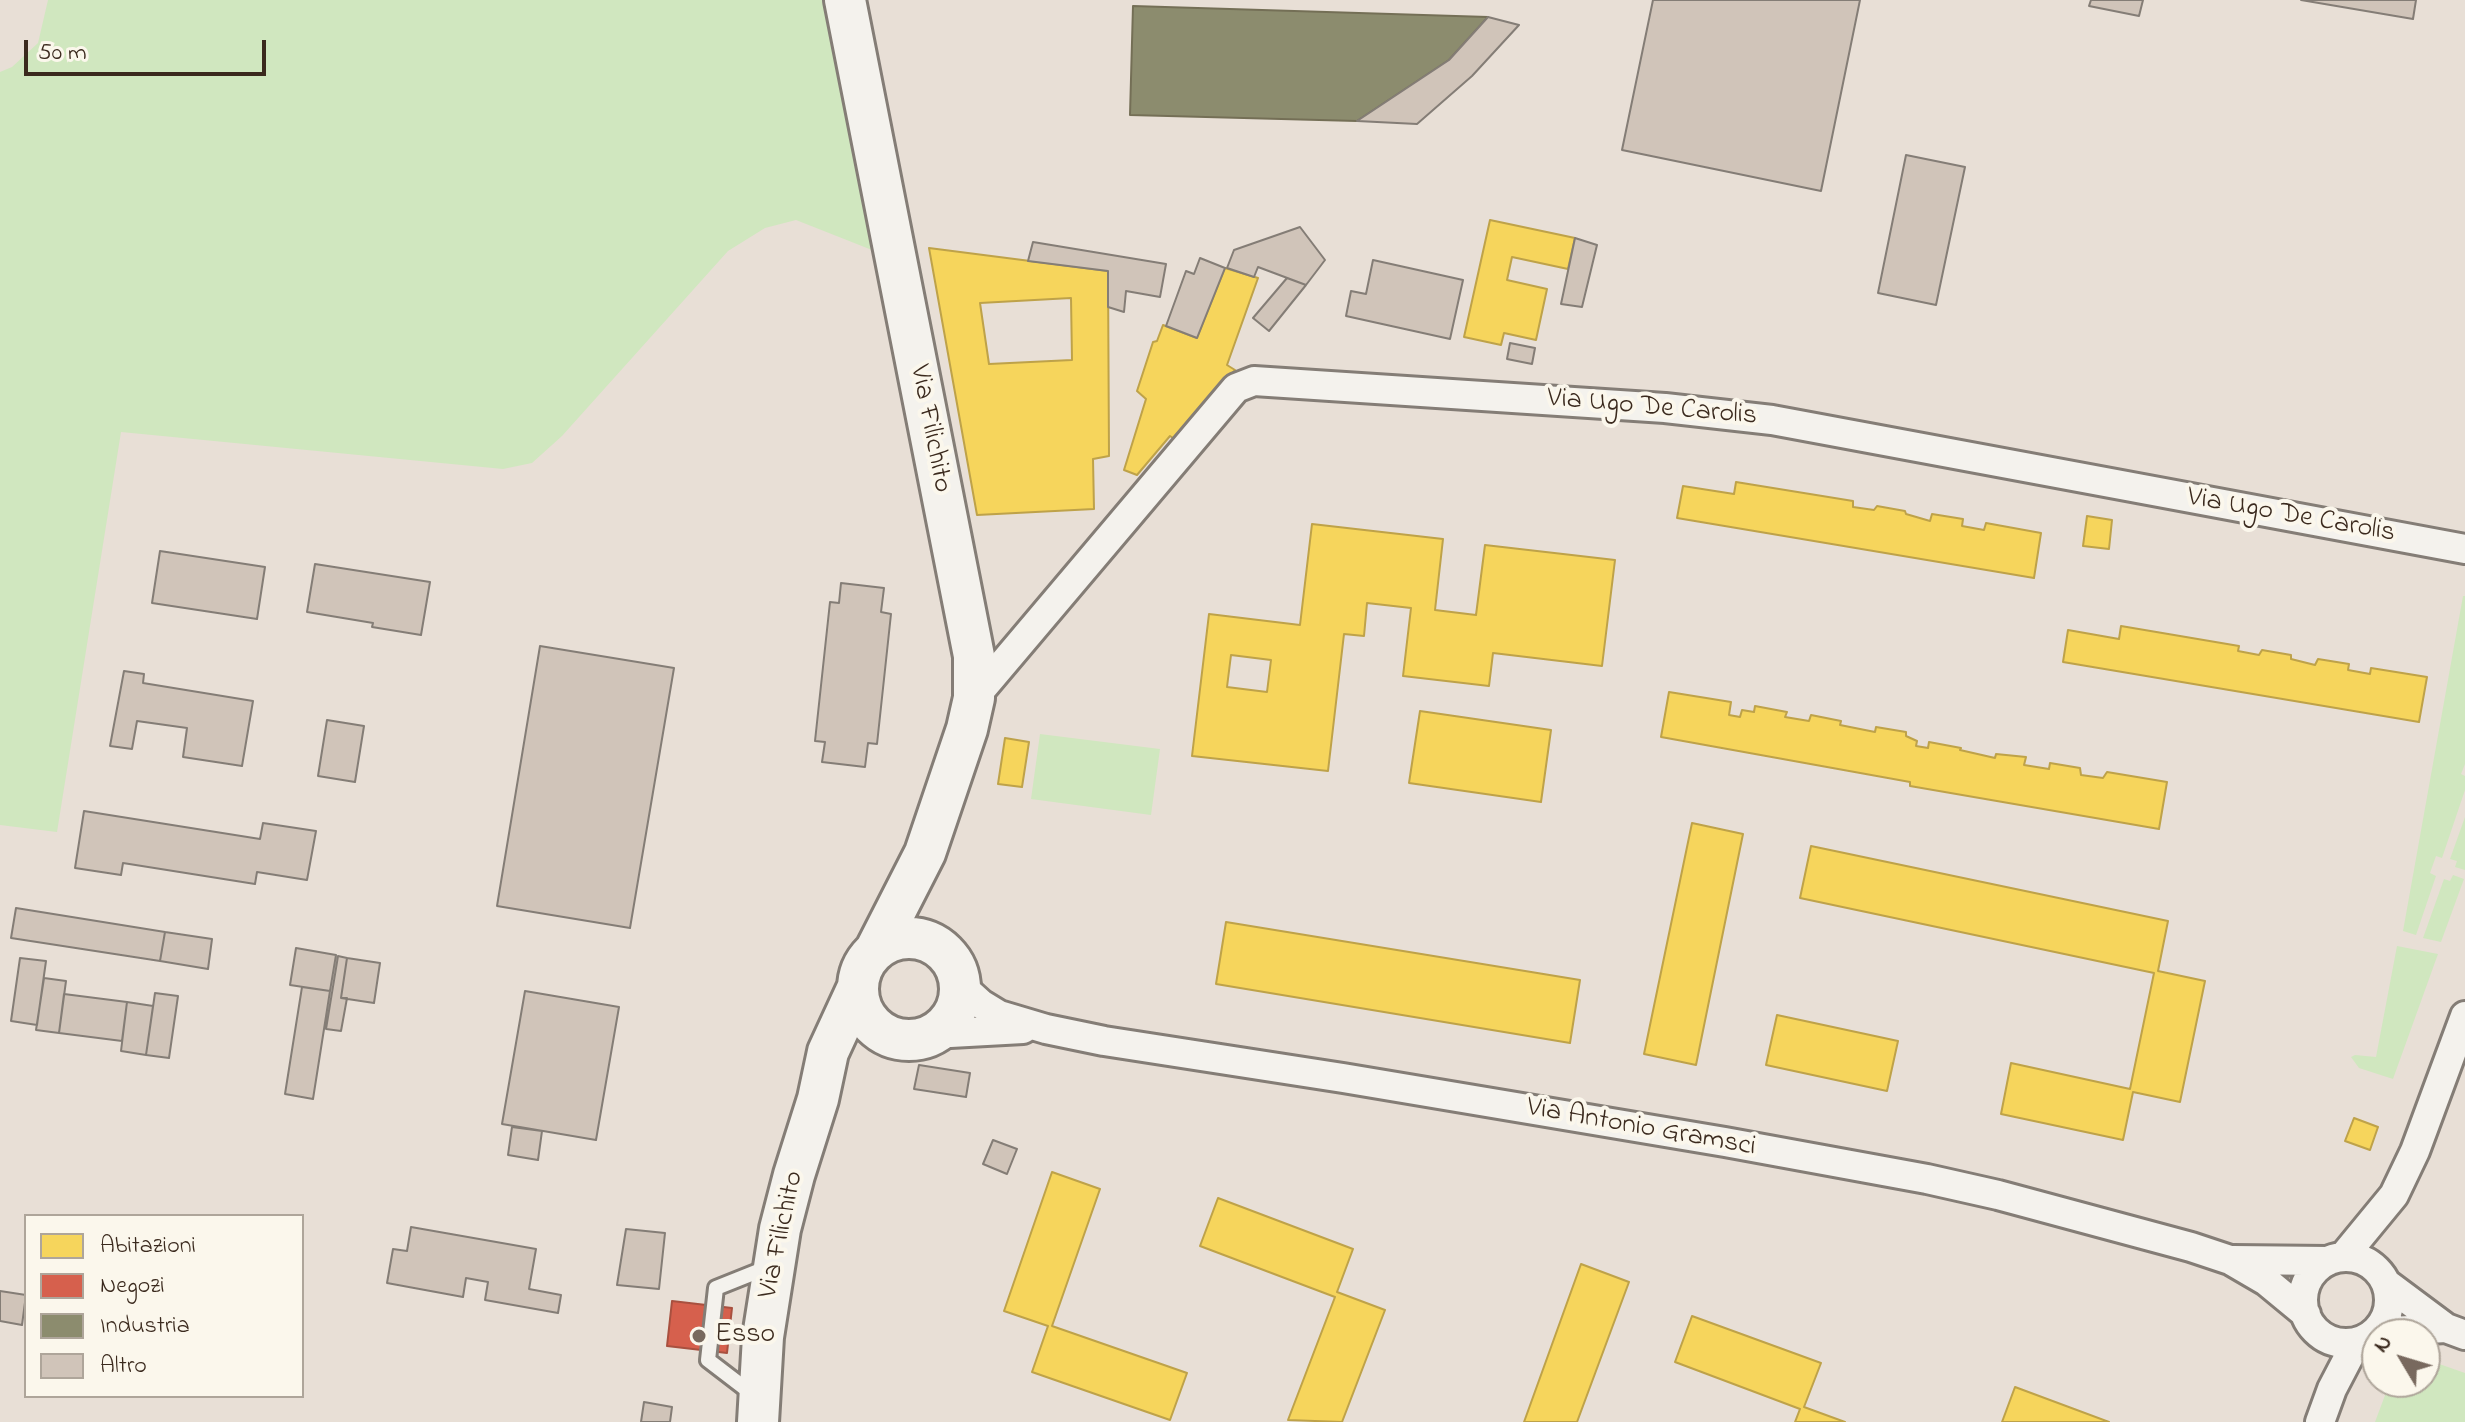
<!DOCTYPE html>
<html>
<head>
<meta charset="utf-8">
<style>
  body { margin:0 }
  #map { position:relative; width:2465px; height:1422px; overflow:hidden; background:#e8dfd6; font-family:"Indie Flower",sans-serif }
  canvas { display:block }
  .legend { position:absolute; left:24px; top:1214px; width:280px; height:184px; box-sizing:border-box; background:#fbf7ec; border:2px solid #aea59a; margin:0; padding:10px 14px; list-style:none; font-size:24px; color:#3b2a1e }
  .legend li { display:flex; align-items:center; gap:16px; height:40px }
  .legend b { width:40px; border:2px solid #aea59a }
  .north { position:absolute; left:2361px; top:1318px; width:80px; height:80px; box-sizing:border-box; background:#fbf7ec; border:2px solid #aea59a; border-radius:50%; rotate:308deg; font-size:22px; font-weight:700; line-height:32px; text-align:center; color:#3b2a1e }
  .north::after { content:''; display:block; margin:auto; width:28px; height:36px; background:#78695e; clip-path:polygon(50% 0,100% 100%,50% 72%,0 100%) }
  .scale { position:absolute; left:24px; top:40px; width:242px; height:36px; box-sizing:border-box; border:4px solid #3b2a1e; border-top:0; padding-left:10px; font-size:24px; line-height:28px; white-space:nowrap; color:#3b2a1e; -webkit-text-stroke:6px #fbf7ec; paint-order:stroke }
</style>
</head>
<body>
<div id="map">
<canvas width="2465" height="1422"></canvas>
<ul class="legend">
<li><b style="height:22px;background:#f6d55c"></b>Abitazioni</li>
<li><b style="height:22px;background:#d6604d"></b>Negozi</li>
<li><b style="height:22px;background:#8c8c6e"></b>Industria</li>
<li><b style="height:22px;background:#d0c4b9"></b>Altro</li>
</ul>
<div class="north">N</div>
<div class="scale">50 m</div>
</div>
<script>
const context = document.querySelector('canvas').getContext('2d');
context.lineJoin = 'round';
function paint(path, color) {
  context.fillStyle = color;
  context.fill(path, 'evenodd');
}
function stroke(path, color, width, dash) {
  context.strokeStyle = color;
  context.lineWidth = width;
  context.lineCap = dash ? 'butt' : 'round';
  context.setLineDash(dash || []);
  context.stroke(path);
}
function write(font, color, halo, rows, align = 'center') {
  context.font = font + ' "Indie Flower",sans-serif';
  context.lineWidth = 8;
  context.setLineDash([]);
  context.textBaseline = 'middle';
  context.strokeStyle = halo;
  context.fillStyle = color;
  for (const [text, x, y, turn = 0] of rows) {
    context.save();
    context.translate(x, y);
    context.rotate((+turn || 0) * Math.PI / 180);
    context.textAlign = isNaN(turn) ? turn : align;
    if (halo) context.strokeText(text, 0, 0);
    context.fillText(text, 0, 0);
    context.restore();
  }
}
paint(new Path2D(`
  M48,0H824L877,252L796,220L765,228L728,251L562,436L532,463L503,469L121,432L57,832L0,825V72L12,67L38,43Z
  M2463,596H2465V764L2461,774L2465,776V790L2442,858L2436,856L2430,873L2436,876L2416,935L2403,931Z
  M1040,734L1160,749L1151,815L1031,799Z
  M2465,817V870L2455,867L2457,861L2450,859Z
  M2453,875L2464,879L2441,942L2423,938L2444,879L2450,881Z
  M2397,946L2438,954L2393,1079L2359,1068L2351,1057L2355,1055L2376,1057Z
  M2425,1359L2465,1373V1422H2375L2390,1382H2425Z`), '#d0e7bf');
const homes = new Path2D(`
  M1490,220L1575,238L1568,269L1512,257L1507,280L1547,289L1536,340L1504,333L1501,345L1464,337Z
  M929,248L1108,271L1109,456L1093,459L1094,509L977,515ZM1071,298L1072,360L989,364L980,303Z
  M1225,268L1258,278L1227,365L1235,370L1176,440L1170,436L1137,475L1124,470L1146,399L1137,391L1153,342L1157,341L1163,325L1197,338Z
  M1736,482L1853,501V507L1874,510L1877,506L1905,511L1906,514L1930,521L1932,514L1963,519L1962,526L1984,530L1986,523L2041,533L2034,578L1677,518L1683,486L1734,494Z
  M2087,516L2112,520L2109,549L2083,546Z
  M1312,524L1443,539L1435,610L1476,615L1485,545L1615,560L1602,666L1493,653L1489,686L1403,676L1411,608L1367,603L1364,636L1344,634L1328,771L1192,756L1209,614L1300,625ZM1231,655L1271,660L1267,692L1227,687Z
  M2121,626L2239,646L2238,651L2259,655L2262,650L2291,655V659L2315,665L2318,659L2349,664L2348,670L2370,674L2371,668L2427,677L2419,722L2063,662L2068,630L2119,639Z
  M1669,692L1731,702L1729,715L1740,717L1742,710L1754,712L1755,706L1787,712L1785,717L1809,721L1811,715L1841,721L1840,725L1875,732L1876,727L1906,732V736L1917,741L1916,746L1928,748L1929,742L1961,748L1960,750L1995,758L1996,754L2026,757L2024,765L2049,769L2050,763L2080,768L2081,775L2103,778L2107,772L2167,782L2159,829L1910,786V782L1661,737Z
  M1420,711L1551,730L1541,802L1409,783Z
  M1005,738L1029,742L1022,787L998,784Z
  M1692,823L1743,834L1696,1065L1644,1054Z
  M1811,846L2168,921L2158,971L2205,981L2180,1102L2133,1092L2123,1140L2001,1114L2011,1063L2130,1089L2154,973L1800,898Z
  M1226,922L1580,980L1570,1043L1216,984Z
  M1777,1015L1898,1041L1887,1091L1766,1065Z
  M2354,1118L2378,1127L2370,1150L2345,1141Z
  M1052,1172L1100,1189L1052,1326L1187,1373L1170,1420L1032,1372L1048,1326L1004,1311Z
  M1218,1198L1353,1249L1337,1292L1385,1310L1342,1422L1288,1420L1335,1297L1200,1246Z
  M1581,1264L1629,1282L1577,1422H1524Z
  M1692,1316L1821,1363L1804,1407L1845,1422H1795L1800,1409L1675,1362Z
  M2015,1387L2109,1422H2002Z`);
paint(homes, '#f6d55c');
stroke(homes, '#bea249', 2);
const shops = new Path2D(`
  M672,1301L732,1308L727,1353L667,1346Z`);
paint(shops, '#d6604d');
stroke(shops, '#a8503f', 2);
const industry = new Path2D(`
  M1133,6L1488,17L1449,60L1357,121L1130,115Z`);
paint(industry, '#8c8c6e');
stroke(industry, '#746f56', 2);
const building = new Path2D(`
  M1653,0H1860L1821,191L1622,150Z
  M2091,0H2143L2139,16L2089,6Z
  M2301,0H2416L2413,19Z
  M1488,17L1519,25L1472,76L1417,124L1357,121L1449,60Z
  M1906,155L1965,167L1936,305L1878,293Z
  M1300,227L1325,260L1306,285L1258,267L1254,277L1227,268L1234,250Z
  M1575,238L1597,245L1582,307L1561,304Z
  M1033,242L1166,264L1160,297L1126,291L1124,312L1108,307V271L1028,261Z
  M1200,258L1225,268L1197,338L1166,326L1186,271L1194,274Z
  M1373,260L1463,280L1450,339L1346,316L1351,291L1366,294Z
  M1287,278L1306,285L1269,331L1253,318Z
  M1510,343L1535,348L1532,364L1507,359Z
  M160,551L265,567L257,619L152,603Z
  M315,564L430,582L421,635L372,627L373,623L307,612Z
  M841,583L884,588L881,612L891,614L877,744L868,743L865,767L822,762L825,742L815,741L830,602L839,603Z
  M540,646L674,668L630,928L497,906Z
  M124,671L144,674L143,683L253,701L242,766L183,757L187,728L137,721L132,749L110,746Z
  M327,720L364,726L355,782L318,776Z
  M84,811L260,839L263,823L316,831L307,880L257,872L255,884L123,863L121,875L75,868Z
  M16,908L165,932L160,961L11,938Z
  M165,932L212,939L208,969L160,961Z
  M296,948L336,955L330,991L290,985Z
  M338,956L347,958L341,998H347L341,1031L326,1029Z
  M20,958L46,961L37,1025L11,1021Z
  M347,958L380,963L374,1003L341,998Z
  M44,978L66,981L59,1033L36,1030Z
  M302,987L330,991L313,1099L285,1094Z
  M525,991L619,1007L596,1140L502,1124Z
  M155,993L178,996L169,1058L146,1055Z
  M64,994L127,1002L122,1041L59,1033Z
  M127,1002L153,1006L146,1055L121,1051Z
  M919,1065L970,1073L966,1097L914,1089Z
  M512,1127L542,1131L538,1160L508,1155Z
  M993,1140L1017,1149L1007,1174L983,1164Z
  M411,1227L536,1249L529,1289L561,1295L558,1313L485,1300L488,1282L466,1278L463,1297L387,1283L393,1249L407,1251Z
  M626,1229L665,1233L659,1289L617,1285Z
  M0,1291L26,1295L22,1325L0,1321Z
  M644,1402L672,1407L670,1422H641Z`);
paint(building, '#d0c4b9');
stroke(building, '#847d76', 2);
const lane = new Path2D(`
  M755,1396L708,1360L716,1288L771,1266`);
const street = new Path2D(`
  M974,698L1236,388L1254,381L1665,408L1772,420L2465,549
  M960,985L981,1004L999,1015L1046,1029L1104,1041L1343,1078L1725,1142L1927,1179L1998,1195L2191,1247L2230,1260L2266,1281L2306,1314
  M932,1034L1023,1029
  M2343,1257L2394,1195L2415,1151L2465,1016
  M2303 1300a43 43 0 1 1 86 0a43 43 0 1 1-86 0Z
  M2233,1260L2328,1261
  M2387,1284L2446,1328L2465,1335
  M2375,1332L2446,1328
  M2320,1422L2332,1389L2356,1343`);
const secondary = new Path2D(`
  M845,0L974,656V698L967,729L925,853L875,951
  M858 989a51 51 0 1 1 102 0a51 51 0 1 1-102 0Z
  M758,1422L763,1337L780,1229L794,1175L818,1099L828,1052L858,987`);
stroke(lane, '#847d76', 20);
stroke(street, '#847d76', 34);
stroke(secondary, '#847d76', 46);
stroke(lane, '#f4f2ed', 14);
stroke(street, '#f4f2ed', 28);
stroke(secondary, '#f4f2ed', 40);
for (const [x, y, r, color] of [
  [699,1336,8,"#78695e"]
]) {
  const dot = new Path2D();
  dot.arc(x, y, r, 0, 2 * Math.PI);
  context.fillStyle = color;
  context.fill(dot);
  stroke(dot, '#fbf7ec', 3);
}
write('28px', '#3b2a1e', '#fbf7ec', [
  ["Via Ugo De Carolis",1652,409,5],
  ["Via Filichito",929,429,79],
  ["Via Ugo De Carolis",2291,517,10],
  ["Via Antonio Gramsci",1641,1129,10],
  ["Via Filichito",783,1235,-78]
]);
write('28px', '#3b2a1e', '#fbf7ec', [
  ["Esso",715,1336]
], 'left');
</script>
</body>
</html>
